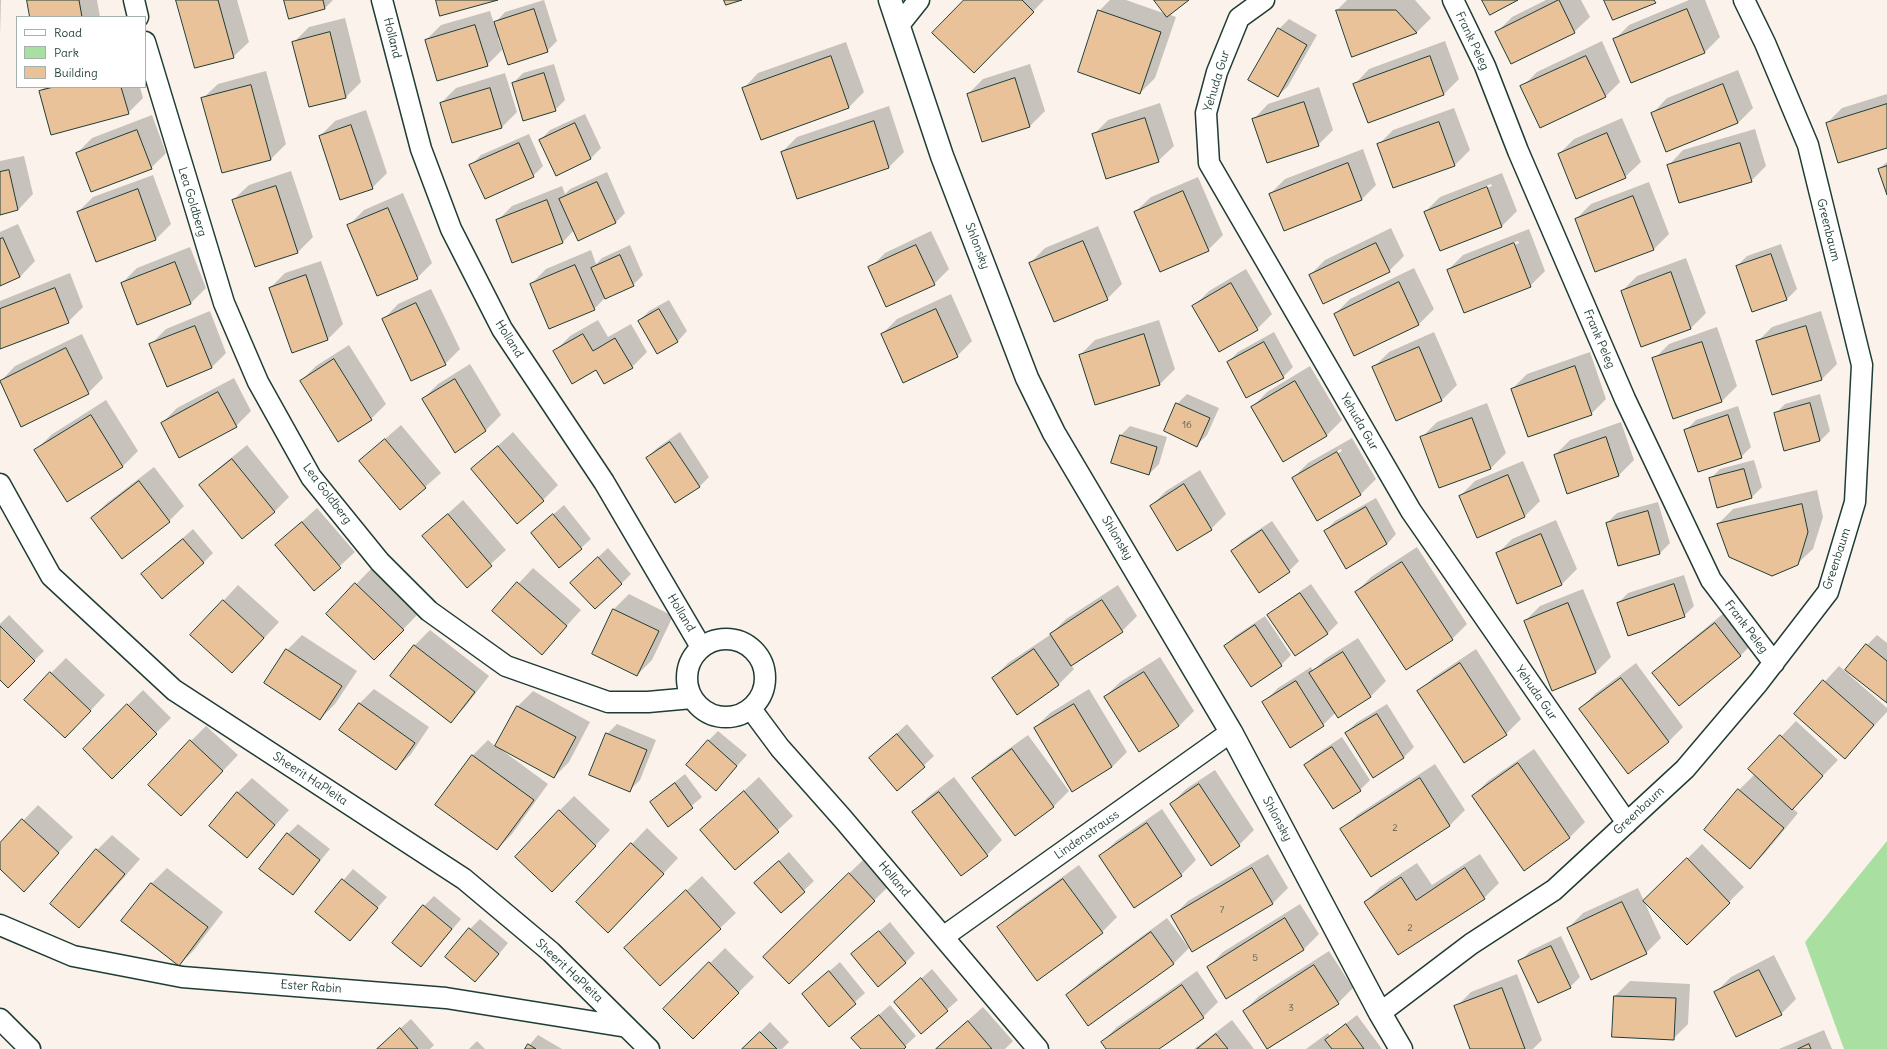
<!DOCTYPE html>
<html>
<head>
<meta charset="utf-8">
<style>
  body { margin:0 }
  #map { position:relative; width:1887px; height:1049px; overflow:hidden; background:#fbf3eb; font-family:Delius,sans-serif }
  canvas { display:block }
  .legend { position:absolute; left:16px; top:16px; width:130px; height:72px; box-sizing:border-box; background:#fff; border:1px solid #a5b1ae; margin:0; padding:5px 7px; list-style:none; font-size:12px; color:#1f3d34 }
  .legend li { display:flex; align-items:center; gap:8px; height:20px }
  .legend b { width:20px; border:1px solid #a5b1ae }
</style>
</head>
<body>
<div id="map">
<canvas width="1887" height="1049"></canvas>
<ul class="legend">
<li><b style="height:5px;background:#fff"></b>Road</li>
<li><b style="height:11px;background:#aadfa2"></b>Park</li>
<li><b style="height:11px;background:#eac29a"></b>Building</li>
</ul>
</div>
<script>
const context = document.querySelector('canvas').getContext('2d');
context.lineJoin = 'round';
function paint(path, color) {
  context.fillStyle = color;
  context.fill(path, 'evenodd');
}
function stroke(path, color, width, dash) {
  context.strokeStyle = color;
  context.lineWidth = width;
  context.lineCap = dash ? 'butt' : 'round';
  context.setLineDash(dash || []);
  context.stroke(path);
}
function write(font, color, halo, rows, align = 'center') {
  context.font = font + ' Delius,sans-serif';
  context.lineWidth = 3;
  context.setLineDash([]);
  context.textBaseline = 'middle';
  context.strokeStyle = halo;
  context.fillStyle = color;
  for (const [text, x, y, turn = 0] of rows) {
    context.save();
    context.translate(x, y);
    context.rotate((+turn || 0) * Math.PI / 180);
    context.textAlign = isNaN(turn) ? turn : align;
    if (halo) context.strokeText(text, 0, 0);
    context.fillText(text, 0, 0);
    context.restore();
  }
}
paint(new Path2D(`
  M1887,841V1049H1844L1805,942Z`), '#aadfa2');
paint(new Path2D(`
  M0,0H1L0,36Z
  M28,0H97L100,17H31Z
  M177,0H237L249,42L233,57Z
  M285,0H333L325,8Z
  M544,0L557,41L547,51L500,37L498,38L502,50L487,65L426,40L441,25L490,11L494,24L505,12Z
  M965,0H1044L989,57Z
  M1110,0H1126L1166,14L1156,0H1188L1168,14L1176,17L1155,78L1140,93L1099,11Z
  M1347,0H1415L1431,18L1416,33L1352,55L1337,10Z
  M1546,0H1581L1590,17L1574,32L1512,63L1497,32L1512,17Z
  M1689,0H1705L1720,37L1705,52L1631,82L1614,40L1629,25Z
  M345,18L361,82L346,97L310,106L294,42L309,27Z
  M1289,19L1317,35L1288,86L1278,96L1279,29Z
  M1445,41L1459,79L1444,94L1354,85L1369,69Z
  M1602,41L1620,82L1605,97L1522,87L1537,72Z
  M846,42L864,92L849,107L762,139L743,89L758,73Z
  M554,64L565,100L555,110L513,83L523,73Z
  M1030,64L1045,111L1030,126L968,94L983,79Z
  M1738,70L1753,108L1738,123L1652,114L1667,98Z
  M266,71L286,144L271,159L202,99L218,84Z
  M505,73L517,112L502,127L453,142L441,103L456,88Z
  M45,87H140L143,98L128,113L40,92Z
  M1319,87L1333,130L1318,145L1253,120L1268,104Z
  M1887,94V147L1827,123L1842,108Z
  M1160,103L1174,146L1158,161L1093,135L1108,120Z
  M889,106L904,152L889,167L797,198L782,152L797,137Z
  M1454,108L1470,150L1455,165L1394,187L1378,145L1393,130Z
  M366,110L387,173L372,188L320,136L335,121Z
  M585,114L601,148L591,158L556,174L540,140L550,130Z
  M152,115L166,153L151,168L77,153L92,138Z
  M1622,118L1641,162L1625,177L1559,154L1574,139Z
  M1755,129L1766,166L1751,181L1668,166L1683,150Z
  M529,134L543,166L533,176L471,165L481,155Z
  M1363,149L1376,185L1361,200L1270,194L1285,179Z
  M24,156L33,194L18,210L0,214V161Z
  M1887,162V192L1879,169Z
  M291,171L313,237L298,252L255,266L233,200L249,185Z
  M607,172L625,213L615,223L574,230L563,242L512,261L497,221L512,206L562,186L565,194L570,189Z
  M1502,173L1517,211L1502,226L1425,212L1440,197ZM1491,184L1492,186L1442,206V204Z
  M153,175L171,224L156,239L96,261L78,212L93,197Z
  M1198,177L1223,235L1208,250L1135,212L1151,197Z
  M1649,182L1669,234L1654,249L1596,271L1576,219L1591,204Z
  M403,193L432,263L417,278L349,225L364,210Z
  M18,224L35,261L20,277L0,285V232Z
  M1098,226L1122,284L1107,299L1030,263L1045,248Z
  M1391,228L1404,256L1389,271L1310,275L1325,260Z
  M1529,229L1545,271L1530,286L1448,270L1463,255ZM1518,241L1519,243L1465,264V262Z
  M931,231L949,269L934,284L870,268L885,253Z
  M1781,244L1797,289L1787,299L1753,311L1737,266L1747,256Z
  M630,245L643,275L633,285L605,298L594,309L531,284L546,269L591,250L596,264L602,258Z
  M190,247L206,288L191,303L138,323L122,283L137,268Z
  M1686,258L1706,313L1691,328L1642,346L1622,291L1637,276Z
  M321,261L343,324L328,339L292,352L270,288L285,273Z
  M1414,268L1434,309L1419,324L1355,355L1335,314L1350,299Z
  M1246,269L1272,314L1257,329L1194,306L1209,291Z
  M70,273L83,307L68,322L0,348V301Z
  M431,289L460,349L445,364L383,320L398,304Z
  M951,294L972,341L957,356L882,334L897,319Z
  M669,300L687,331L678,341L639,321L649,311Z
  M210,311L226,353L211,368L151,344L166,329Z
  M1821,311L1837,364L1822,379L1757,342L1772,327Z
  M598,320L608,337L631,324L647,352L632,367L596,369L555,351L570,336Z
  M1159,320L1175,369L1160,384L1096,404L1080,355L1095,340Z
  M1717,327L1737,386L1722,401L1654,359L1669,344Z
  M1274,332L1293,367L1283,377L1228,362L1238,352Z
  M1434,332L1457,385L1442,400L1374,367L1389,352Z
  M82,334L103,378L88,393L22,426L0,382L15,366Z
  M349,345L386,404L371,419L301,381L316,366Z
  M1590,352L1606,399L1591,414L1512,389L1527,374Z
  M470,364L501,415L486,430L455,452L423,399L438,384Z
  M1310,366L1342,420L1327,435L1283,461L1252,407L1267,392Z
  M234,378L251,411L236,426L162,423L177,408Z
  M1187,394L1219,408L1207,435L1197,445L1177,404Z
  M1820,394L1830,431L1820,441L1785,450L1775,414L1785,404Z
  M106,400L138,451L123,466L67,500L36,450L51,435Z
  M1487,403L1506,453L1491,468L1440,487L1422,437L1437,422Z
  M1738,406L1751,447L1741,457L1686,430L1696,420Z
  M1621,422L1634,460L1619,475L1568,492L1555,455L1570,440Z
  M401,425L441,473L400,509L360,461Z
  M1130,426L1167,437L1159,464L1149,474L1120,436Z
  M513,432L558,485L543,500L472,469Z
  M680,432L709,477L699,487L647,458L657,448Z
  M1352,438L1376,479L1361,494L1317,519L1293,478L1308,463ZM1341,449L1342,451L1310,469V467Z
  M247,445L289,497L274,512L200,486L215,471Z
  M1754,460L1762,487L1752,497L1710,479L1720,469Z
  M1523,461L1540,501L1525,516L1477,537L1460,496L1475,481Z
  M154,467L184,506L169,521L92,518L107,503Z
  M1200,470L1226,514L1211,529L1151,506L1166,491Z
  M1817,490L1823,517L1813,549L1797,564L1718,524L1733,509Z
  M1376,498L1396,534L1387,544L1325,531L1335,521Z
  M463,500L506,550L467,586L423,536Z
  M1658,502L1670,543L1660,553L1607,523L1617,513Z
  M564,505L591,539L581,548L532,533Z
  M317,508L355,552L314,590L276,545Z
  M1556,520L1577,569L1562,584L1518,603L1497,554L1512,539Z
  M1272,521L1299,561L1289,571L1232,551L1242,541Z
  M193,529L213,553L203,563L142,574Z
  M1417,547L1467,624L1452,639L1356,592L1371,577Z
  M608,548L631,574L621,584L581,573Z
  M533,568L581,610L542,653L493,611Z
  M371,569L418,614L389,644L327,614Z
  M1684,575L1694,606L1684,616L1618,603L1628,593Z
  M1311,584L1338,623L1328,633L1295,655L1269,616L1279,606Z
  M238,585L279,622L247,657L192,635Z
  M1118,585L1137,616L1122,631L1071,665L1074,669L1059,684L1018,713L993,678L1008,663L1050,635L1066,619Z
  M1583,589L1611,657L1596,672L1553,689L1525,621L1540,606Z
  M629,594L673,616L652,660L637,675L614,609Z
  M1730,608L1756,640L1741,655L1679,705L1654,673L1669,658Z
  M9,615L44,651L8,687L0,678V624Z
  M1265,616L1291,655L1281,665L1225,646L1235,636Z
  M430,630L489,676L465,707L450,722L392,676L415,645Z
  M302,635L357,671L335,704L320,719L287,650Z
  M1877,635L1887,643V702L1867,645Z
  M1358,638L1386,681L1371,696L1338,717L1335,713L1323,725L1263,703L1278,688L1311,667L1313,671L1325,659Z
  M1476,649L1521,719L1506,734L1419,692L1434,677Z
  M1160,657L1194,711L1179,726L1105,697L1120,682Z
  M66,658L105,695L80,722L51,673Z
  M1636,663L1683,727L1668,742L1580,709L1595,694Z
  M1839,666L1887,708V712L1845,757L1796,713Z
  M374,689L429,727L411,754L396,769L359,704Z
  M1089,689L1127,752L1112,767L1035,728L1050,713Z
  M143,690L171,718L112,777L84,749Z
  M533,691L590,722L569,762L554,777L499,747V748L548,784L512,834L497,849L437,804L473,755L488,740L496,747L518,706Z
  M1387,704L1414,747L1404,757L1373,777L1346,733L1356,723Z
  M1796,721L1838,760L1792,808L1798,813L1765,853L1750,868L1739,790L1755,774L1750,769Z
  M617,724L656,740L640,780L630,790L607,734Z
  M907,724L934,756L897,790L870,758Z
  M206,726L238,755L181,815L191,741Z
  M718,731L747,755L716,789L708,741Z
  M1028,735L1069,791L1054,806L1015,835L974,778L989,763Z
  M1342,737L1370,780L1360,790L1305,765L1315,755Z
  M1534,749L1585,822L1570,837L1525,869L1473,796L1488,781Z
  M1435,764L1465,810L1450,825L1371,875L1342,830L1357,815Z
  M1215,770L1254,830L1239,845L1171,804L1186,789Z
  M685,774L702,797L668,826L651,803L661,793Z
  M759,777L793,816L735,869L701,830Z
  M954,777L1002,840L987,855L961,875L913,812L928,797Z
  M252,778L289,810L247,857L237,793Z
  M574,796L610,830L567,876L559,811Z
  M38,805L73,837L24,890L0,868V845Z
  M1162,809L1196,860L1181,875L1101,856L1116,841Z
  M298,824L330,849L293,894L288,834Z
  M647,828L678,858L623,917L577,902Z
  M112,835L140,859L94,912L79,927L97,850Z
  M1702,844L1744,887L1687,944L1645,901Z
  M789,852L814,881L781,912L765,873Z
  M1268,854L1288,888L1273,903L1193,950L1173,916L1188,901Z
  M1480,854L1499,883L1484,898L1398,954L1365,902L1380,887L1417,863L1432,885Z
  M864,859L890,885L789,983L779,942Z
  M1079,865L1117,917L1102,932L999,927L1014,912Z
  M167,868L223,912L194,950L179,965L123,921L152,883Z
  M353,869L387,897L350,939L317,911Z
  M702,876L736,913L660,985L641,933Z
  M1638,888L1661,938L1646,953L1568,928L1583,913Z
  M434,896L461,919L421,966L424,906Z
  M1300,904L1319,934L1304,949L1226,997L1208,967L1223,952Z
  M1167,918L1189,948L1174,963L1088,1025L1067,995L1082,980Z
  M480,919L508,943L485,971L470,929Z
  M890,922L915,953L905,963L853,954Z
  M1561,936L1580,977L1570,987L1520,961L1530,951Z
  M725,948L754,977L693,1038L664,1009Z
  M1329,951L1353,988L1338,1003L1268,1049L1244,1011L1259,996Z
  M1774,955L1796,999L1781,1014L1716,992L1731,977Z
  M840,962L865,993L829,1025L803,994Z
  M932,969L958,1000L921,1032L895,1002Z
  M1197,971L1218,1002L1203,1017L1157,1049H1107L1102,1042L1117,1027Z
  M1517,974L1542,1040L1533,1049H1471L1456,1007L1471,992Z
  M1630,981L1690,984L1688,1024L1673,1039L1615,996Z
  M890,1005L916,1036L902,1049H862L853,1038Z
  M983,1007L1013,1041L1005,1049H936Z
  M1357,1015L1382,1049H1306L1328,1033L1330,1036Z
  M411,1019L434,1045L430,1049H377Z
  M1232,1020L1254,1049H1194Z
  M770,1022L789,1042L782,1049H743Z
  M1824,1030L1832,1049H1779Z
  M538,1035L562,1049H526Z
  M477,1041L485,1049H469Z`), '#0003');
const building = new Path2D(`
  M27,0H79L82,17H30Z
  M176,0H218L234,58L195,68Z
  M284,0H323L325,9L289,19Z
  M436,0H498L440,16Z
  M724,0H742L726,5Z
  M964,0H1022L1034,12L974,73L932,33Z
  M1154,0H1189L1167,17Z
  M1482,0H1518L1490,15Z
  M1559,0L1575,33L1511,64L1495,32Z
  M1604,0H1654L1656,3L1613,20Z
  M534,9L548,52L508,65L494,22Z
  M1687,9L1705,53L1631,83L1613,39Z
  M1098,10L1161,32L1140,94L1078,72Z
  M1336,10H1396L1417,33L1352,57Z
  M475,25L488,66L437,81L425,40Z
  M1278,28L1307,45L1278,97L1248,80Z
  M330,32L346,98L309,107L292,42Z
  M831,56L849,108L761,140L742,88Z
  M1430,56L1444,95L1368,123L1353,84Z
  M1586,56L1606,97L1540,128L1520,86Z
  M544,73L556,111L523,121L512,83Z
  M1015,78L1030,127L982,142L967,94Z
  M1723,84L1738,123L1666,152L1651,113Z
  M251,85L271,160L222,173L201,98Z
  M54,87H121L129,114L51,135L39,91Z
  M490,88L502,128L452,143L440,103Z
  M1304,102L1319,146L1267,163L1252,119Z
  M1887,104V148L1838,163L1826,123Z
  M1145,118L1159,162L1106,179L1092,134Z
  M874,121L889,168L797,199L781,152Z
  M1439,122L1455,166L1393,188L1377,144Z
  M575,123L591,159L556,176L539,140Z
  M351,125L373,189L340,200L319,136Z
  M137,130L152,169L91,192L76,153Z
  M1607,133L1626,178L1576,199L1558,154Z
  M519,143L534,177L485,199L469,165Z
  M1740,143L1752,182L1679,203L1667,165Z
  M1348,163L1362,200L1284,231L1269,194Z
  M1887,166V195L1878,169Z
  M9,170L18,210L0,215V172Z
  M597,182L616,223L578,241L559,199Z
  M276,186L298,253L255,267L232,200Z
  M1487,187L1502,227L1440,251L1424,212Z
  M138,189L156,240L96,262L77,212Z
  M1183,191L1209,251L1160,272L1134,212Z
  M1633,196L1654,250L1595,272L1575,219Z
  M547,200L563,243L512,263L496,220Z
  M388,208L418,279L377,296L347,225Z
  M3,238L20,277L0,286V239Z
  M1083,241L1108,300L1054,322L1029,263Z
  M1376,243L1390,272L1323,304L1309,275Z
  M1514,243L1531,287L1464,313L1447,270Z
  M916,245L935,285L886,307L868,267Z
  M1771,254L1787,300L1752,312L1736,266Z
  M620,255L634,286L605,299L591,268Z
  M175,262L191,304L137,325L121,283Z
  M575,265L595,310L549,329L530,284Z
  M1671,272L1691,329L1641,347L1621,291Z
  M306,275L328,340L292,353L269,288Z
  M1399,282L1419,325L1354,356L1334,314Z
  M1231,283L1258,330L1219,352L1192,306Z
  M55,288L69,323L0,349V309Z
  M416,303L446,365L411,381L382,319Z
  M659,309L678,342L657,354L638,321Z
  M936,309L958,357L903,383L881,334Z
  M195,326L212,368L167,387L149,344Z
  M1806,326L1822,380L1772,395L1756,341Z
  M583,334L593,351L615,338L633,368L604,384L596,370L572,384L553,351Z
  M1144,334L1160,385L1095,405L1079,355Z
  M1264,342L1284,378L1246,398L1227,362Z
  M1702,342L1722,402L1673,419L1652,358Z
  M1419,347L1442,401L1396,421L1372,367Z
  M66,348L89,394L21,427L0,381Z
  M334,359L372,420L338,442L300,381Z
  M1575,366L1592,415L1528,437L1511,389Z
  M455,379L486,431L455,453L422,399Z
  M1295,381L1327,436L1283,462L1251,407Z
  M218,392L237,427L179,458L161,423Z
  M1176,403L1210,418L1197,447L1164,431Z
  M1810,403L1820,441L1784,451L1774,413Z
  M91,415L123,467L67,502L34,450Z
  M1728,415L1742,458L1698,472L1684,430Z
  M1472,418L1491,469L1439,488L1420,437Z
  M1120,435L1157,447L1149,475L1111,463Z
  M1606,437L1619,476L1567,494L1554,455Z
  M385,439L426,488L400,510L359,461Z
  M670,442L700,487L675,503L646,458Z
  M498,446L544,501L517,524L471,469Z
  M1337,452L1361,495L1317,521L1292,478Z
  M232,459L275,512L242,539L199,485Z
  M1744,469L1752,498L1717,508L1709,478Z
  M1508,475L1525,517L1477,538L1459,496Z
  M139,481L170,522L122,559L91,518Z
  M1184,484L1212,530L1177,551L1150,506Z
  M1802,504L1808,532L1798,565L1772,576L1729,557L1717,524Z
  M1366,507L1387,544L1346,569L1324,531Z
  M1648,511L1660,554L1618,566L1606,523Z
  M448,514L492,566L467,588L422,536Z
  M553,514L582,549L559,568L531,533Z
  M302,522L341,568L314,591L275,545Z
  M1262,530L1290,572L1259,593L1231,551Z
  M1541,534L1562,585L1517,604L1496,553Z
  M183,539L204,563L162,599L141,574Z
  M598,557L622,584L595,609L570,583Z
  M1402,562L1453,640L1406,670L1355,592Z
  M517,582L567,626L542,655L492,611Z
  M355,583L404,630L374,660L326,614Z
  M1674,584L1685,617L1628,636L1617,603Z
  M1300,593L1328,634L1295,656L1267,615Z
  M223,600L264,638L232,673L190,635Z
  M1102,600L1123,632L1071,666L1050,634Z
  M1568,603L1596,673L1552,691L1524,621Z
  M613,609L659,631L637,676L592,654Z
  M1715,623L1741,656L1679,706L1652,673Z
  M1255,625L1282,666L1251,687L1224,646Z
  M0,626L35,661L8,688L0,680Z
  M1866,644L1887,661V703L1845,670Z
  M414,645L475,692L451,723L390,676Z
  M286,649L342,686L320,720L264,683Z
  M1034,649L1059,685L1017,715L992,678Z
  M1343,652L1371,697L1338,718L1309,673Z
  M1460,663L1507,735L1464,763L1417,691Z
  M50,672L91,711L65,738L24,700Z
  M1144,672L1179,726L1139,752L1104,697Z
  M1621,678L1669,742L1628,774L1579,709Z
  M1823,680L1874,725L1845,759L1794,714Z
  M1296,681L1324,726L1290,748L1262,702Z
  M359,703L415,743L396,770L339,730Z
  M127,704L157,734L112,779L83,749Z
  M1074,704L1112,767L1072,792L1034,728Z
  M517,706L576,737L554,778L495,746Z
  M1377,714L1404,758L1373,778L1345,733Z
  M606,733L647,750L630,792L589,775Z
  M897,734L925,767L897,791L869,758Z
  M1780,735L1823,776L1792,810L1748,769Z
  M190,740L223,771L181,816L148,785Z
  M708,740L737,766L716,791L686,765Z
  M1332,747L1361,791L1333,809L1304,765Z
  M1012,749L1054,807L1015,836L972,778Z
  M472,755L534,800L497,850L435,805Z
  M1518,763L1570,838L1524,871L1472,796Z
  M1420,778L1450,826L1371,877L1340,829Z
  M675,783L693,808L668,827L650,802Z
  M1199,784L1240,846L1211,866L1170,804Z
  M1738,789L1784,828L1750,869L1704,830Z
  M744,791L779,832L735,870L700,830Z
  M237,792L275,825L247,858L209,826Z
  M939,792L988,856L961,876L912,812Z
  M559,810L596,846L552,892L515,857Z
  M22,819L59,853L24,892L0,869V843Z
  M1147,823L1182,876L1134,908L1099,856Z
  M287,833L320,860L293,895L259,869Z
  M631,843L664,874L608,933L576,902Z
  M96,849L125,874L79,928L50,904Z
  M1687,858L1730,903L1687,945L1643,901Z
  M779,861L805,892L781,913L754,883Z
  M1252,868L1273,904L1192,952L1171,916Z
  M1465,868L1485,899L1398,955L1364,902L1401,877L1416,900Z
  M849,873L875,901L789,984L763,957Z
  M342,879L378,908L350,941L315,912Z
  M1063,879L1103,933L1037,981L997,927Z
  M151,883L208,927L179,966L121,921Z
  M686,890L721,929L660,986L624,948Z
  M1622,902L1647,954L1591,980L1567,928Z
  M423,905L452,929L421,967L392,943Z
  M1285,918L1304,950L1226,999L1207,967Z
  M469,928L499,954L475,982L445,957Z
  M879,931L906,963L878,987L851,954Z
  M1151,932L1174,964L1088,1026L1066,995Z
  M1551,946L1571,988L1538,1003L1518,961Z
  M709,962L739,993L693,1039L663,1009Z
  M1314,965L1339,1004L1267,1049L1243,1011Z
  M1759,970L1782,1015L1736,1037L1714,992Z
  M829,971L856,1004L829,1027L802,994Z
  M921,978L948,1011L921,1034L894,1002Z
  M1182,985L1204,1018L1159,1049H1106L1101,1042Z
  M1502,988L1525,1049H1470L1454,1006Z
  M1614,996L1676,998L1674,1040L1612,1037Z
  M879,1015L906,1047L904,1049H861L851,1038Z
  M968,1021L992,1049H936Z
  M1346,1024L1364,1049H1332L1325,1040Z
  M400,1028L418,1049H377Z
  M760,1032L777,1049H742Z
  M1216,1034L1228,1049H1197Z
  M528,1044L536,1049H525Z
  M1809,1044L1811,1049H1798Z`);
paint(building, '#eac29a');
stroke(building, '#1f3d34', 1);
const street = new Path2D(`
  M134,0L138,17
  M382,0L421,149L451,229L502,329L604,482L701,647
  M1264,0L1239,18L1217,72L1206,113L1209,163L1411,511L1627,823
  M1453,0L1485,66L1518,151L1625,399L1711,580L1774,663
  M899,25L919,0
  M145,42L224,303L258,382L311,477L380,562L429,611L506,666L608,702H648L692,698
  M0,484L51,576L174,690L464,879L551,952L649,1049
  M687 678a39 39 0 1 1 78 0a39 39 0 1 1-78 0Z
  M751,709L780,748L843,819L1038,1049
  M0,925L73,956L182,977L446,998L627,1027
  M943,937L1231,732
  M1380,1013L1471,944L1554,890L1685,769L1758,683L1828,592L1855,502L1862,365L1808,145L1765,43L1744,0
  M0,1019L30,1049`);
const secondary = new Path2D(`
  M890,0L942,156L1027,378L1054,433L1231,732L1380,1013L1401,1049`);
stroke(street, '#1f3d34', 23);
stroke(secondary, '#1f3d34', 25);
stroke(street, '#fff', 20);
stroke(secondary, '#fff', 22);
write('10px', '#525e4e', null, [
  ["16",1187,425],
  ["2",1395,828],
  ["7",1222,910],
  ["2",1410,928],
  ["5",1255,958],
  ["3",1291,1008]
]);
write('12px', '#1f3d34', '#fff', [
  ["Holland",392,38,76],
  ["Frank Peleg",1472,41,65],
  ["Yehuda Gur",1217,81,-73],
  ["Lea Goldberg",192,202,73],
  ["Greenbaum",1828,230,76],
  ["Shlonsky",977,246,69],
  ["Holland",509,339,58],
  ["Frank Peleg",1599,339,67],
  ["Yehuda Gur",1359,422,60],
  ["Lea Goldberg",327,494,53],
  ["Shlonsky",1117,538,59],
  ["Greenbaum",1837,559,-72],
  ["Holland",681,613,59],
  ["Frank Peleg",1746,627,53],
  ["Yehuda Gur",1536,693,55],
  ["Sheerit HaPleita",310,779,33],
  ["Greenbaum",1639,811,-43],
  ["Shlonsky",1277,819,62],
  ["Lindenstrauss",1087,835,-35],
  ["Holland",894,879,50],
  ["Sheerit HaPleita",569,971,43],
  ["Ester Rabin",311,987,4]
]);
</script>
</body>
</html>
